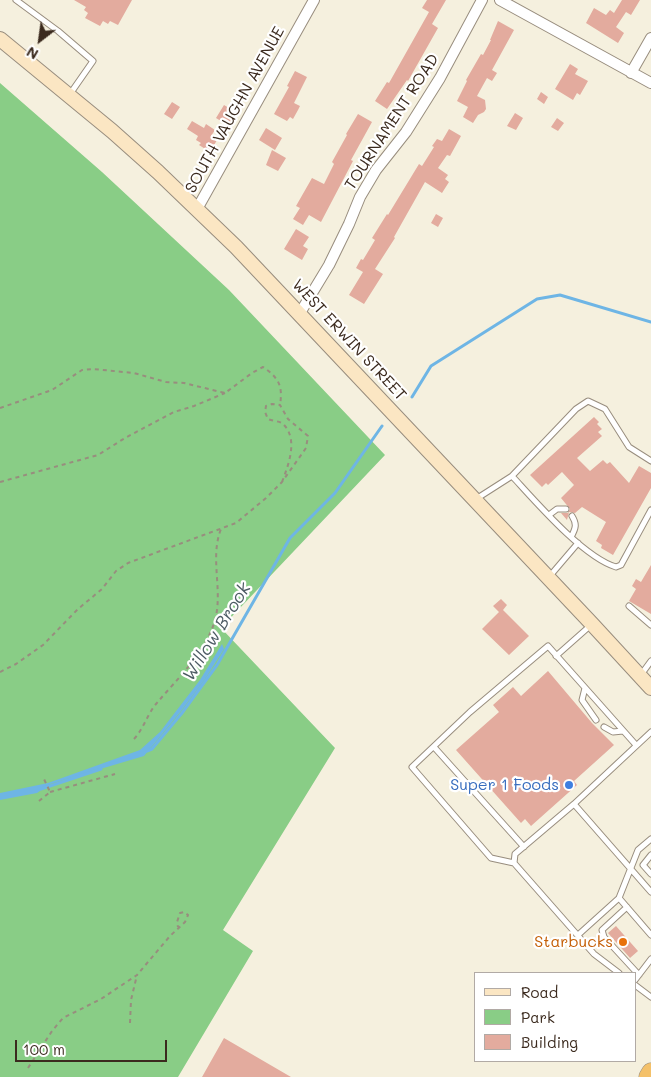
<!DOCTYPE html>
<html>
<head>
<meta charset="utf-8">
<style>
  body { margin:0 }
  #map { position:relative; width:651px; height:1077px; overflow:hidden; background:#f5f0de; font-family:Mali,sans-serif }
  canvas { display:block }
  .legend { position:absolute; left:474px; top:972px; width:162px; height:90px; box-sizing:border-box; background:#fff; border:1px solid #b1aaa5; margin:0; padding:6px 9px; list-style:none; font-size:15px; color:#3b2a1e }
  .legend li { display:flex; align-items:center; gap:10px; height:25px }
  .legend b { width:25px; border:1px solid #b1aaa5 }
  .north { position:absolute; left:15px; top:15px; width:50px; height:50px; -webkit-text-stroke:4px #fff; paint-order:stroke; rotate:210deg; font-size:14px; font-weight:700; line-height:20px; text-align:center; color:#3b2a1e }
  .north::after { content:''; display:block; margin:auto; width:18px; height:22px; background:#3b2a1e; clip-path:polygon(50% 0,100% 100%,50% 72%,0 100%) }
  .scale { position:absolute; left:15px; top:1040px; width:152px; height:22px; box-sizing:border-box; border:2px solid #3b2a1e; border-top:0; padding-left:6px; font-size:15px; line-height:18px; white-space:nowrap; color:#3b2a1e; -webkit-text-stroke:4px #fff; paint-order:stroke }
</style>
</head>
<body>
<div id="map">
<canvas width="651" height="1077"></canvas>
<ul class="legend">
<li><b style="height:6px;background:#fbe6c3"></b>Road</li>
<li><b style="height:14px;background:#89cd86"></b>Park</li>
<li><b style="height:14px;background:#e3ab9e"></b>Building</li>
</ul>
<div class="north">N</div>
<div class="scale">100 m</div>
</div>
<script>
const context = document.querySelector('canvas').getContext('2d');
context.lineJoin = 'round';
function paint(path, color) {
  context.fillStyle = color;
  context.fill(path, 'evenodd');
}
function stroke(path, color, width, dash) {
  context.strokeStyle = color;
  context.lineWidth = width;
  context.lineCap = dash ? 'butt' : 'round';
  context.setLineDash(dash || []);
  context.stroke(path);
}
function write(font, color, halo, rows, align = 'center') {
  context.font = font + ' Mali,sans-serif';
  context.lineWidth = 4.5;
  context.setLineDash([]);
  context.textBaseline = 'middle';
  context.strokeStyle = halo;
  context.fillStyle = color;
  for (const [text, x, y, turn = 0] of rows) {
    context.save();
    context.translate(x, y);
    context.rotate((+turn || 0) * Math.PI / 180);
    context.textAlign = isNaN(turn) ? turn : align;
    if (halo) context.strokeText(text, 0, 0);
    context.fillText(text, 0, 0);
    context.restore();
  }
}
paint(new Path2D(`
  M0,83L102,172L229,290L385,455L221,628L335,748L223,930L253,951L178,1077H0Z`), '#89cd86');
paint(new Path2D(`
  M222,644L224,649L205,679L181,711L144,756L50,784L37,793L0,800V793L48,783L140,750L160,732L200,680Z`), '#6eb5e5');
stroke(new Path2D(`
  M412,397L431,366L537,299L560,295L651,322
  M147,751L152,749L182,713L217,665L290,538L335,493L382,426
  M41,789L101,769`), '#6eb5e5', 3);
paint(new Path2D(`
  M74,0H132L118,25L110,21L108,24L103,21L100,26L85,18L88,13L84,10L86,7Z
  M427,0H446L432,24L438,28L408,81L407,80L387,109L375,101L387,82L389,83L429,12L422,8Z
  M622,0H640L631,15L626,12L616,27L624,33L618,43L586,23L594,8L606,15L610,10L614,13Z
  M498,21L514,30L492,70L497,73L492,81L487,78L477,96L485,100L486,109L484,112L478,115L473,123L463,117L468,107L457,101L467,81L466,80L481,54L483,55L491,40H490Z
  M570,64L578,69L575,74L588,81L580,95L577,93L573,100L555,89Z
  M295,71L307,77L294,103L300,106L298,110L293,119L290,117L287,121L274,114L289,87L287,86Z
  M541,92L548,97L544,104L537,99Z
  M172,102L180,107L172,119L164,114Z
  M224,105L234,111L230,117L234,119L229,126L216,118Z
  M515,113L523,118L516,130L507,126Z
  M358,114L372,122L351,160L353,161L321,222L309,215L303,225L293,219L300,208L296,206L312,178L324,184L334,164L332,162L347,135L346,134Z
  M557,118L564,123L558,131L551,127Z
  M192,121L204,128L206,124L215,130L211,136L217,140L210,152L199,145L201,143L196,140L198,136L187,129Z
  M266,128L282,138L275,150L259,140Z
  M449,129L461,136L450,156L447,155L438,168L448,175L445,179L449,182L442,193L425,182L394,237L395,238L375,269L383,274L364,304L349,295L363,272L356,268L361,259L363,260L375,240L372,238L387,214L388,215L419,164L422,166L434,147L432,146L437,139L442,141Z
  M272,150L286,158L278,171L266,165Z
  M436,214L443,218L438,227L431,223Z
  M296,229L309,237L303,246L308,249L302,260L284,249Z
  M594,417L599,422L597,424L602,429L598,432L602,436L577,458L590,471L603,460L607,464L610,462L629,483L639,466L651,473V488L613,555L601,548L602,545L596,541L606,522L582,507L575,513L569,512L567,520L561,513H568L570,509L561,498L574,485L562,472L548,485L546,483L542,487L530,475Z
  M651,565V614L629,601L636,589L632,586L636,579L641,582Z
  M501,599L507,605L503,610L529,636L509,655L482,629L499,612L493,606Z
  M548,671L592,723L614,745L574,781L577,785L531,826L525,819L521,823L456,750L499,712L493,705L513,687L521,696Z
  M616,926L638,951L630,958L608,933Z
  M224,1038L291,1077H202Z`), '#e3ab9e');
const lane = new Path2D(`
  M16,0L58,31L93,61L70,94
  M651,461L629,447L605,409L588,401L576,409L512,476C536,502 583,557 616,567L621,565L651,510
  M476,499L512,476
  M549,515L557,509H566
  M571,537C576,528 577,524 572,516
  M549,577L578,543
  M629,606L651,625
  M556,656L591,625
  M640,676L651,661
  M585,688L582,700L596,720
  M604,727L613,732L623,731
  M434,747L524,847
  M574,804L651,892
  M651,855L643,865L651,874
  M514,863L491,858L412,767L470,712L548,646L636,745
  M619,898L651,935
  M627,907L602,930L604,937L639,975
  M578,935L619,898L638,850L651,839
  M619,973L594,954L514,863L515,854L574,804L651,732
  M635,980L651,959
  M635,985L651,997`);
const street = new Path2D(`
  M500,0L651,83
  M631,73L651,38
  M197,209L314,0
  M300,313L329,265L349,224L360,197L376,170L406,132L440,78L482,0`);
const secondary = new Path2D(`
  M0,39L112,131L158,172L236,247L592,624L651,688`);
const highway = new Path2D(`
  M648,1077L651,1072`);
stroke(lane, '#988d7e', 7);
stroke(street, '#988d7e', 12);
stroke(secondary, '#988d7e', 16);
stroke(highway, '#988d7e', 19);
stroke(new Path2D(`
  M0,408L52,390L82,370L93,369L134,373L166,382L184,383L225,393L252,373L263,367C279,378 283,386 280,405
  M0,482L98,455L125,438L174,412L194,406L225,393
  M0,672L16,664L43,645L78,609L102,589L116,571L128,563L236,523L266,498L282,482L306,448L308,436L288,419L280,405L272,404L266,406L265,412L268,419C272,421 280,421 283,424C299,439 288,466 282,482
  M134,739C144,728 147,715 156,704C177,679 209,649 216,616C222,587 210,557 221,529
  M50,792L115,774
  M39,801L50,792L44,779
  M130,1023L131,1000L137,975
  M28,1068L52,1031L63,1018L101,999L137,975L170,936L185,922L188,915L184,912L180,913L177,922L178,927`), '#988d7e', 2, [4, 4]);
stroke(lane, '#fff', 5);
stroke(street, '#fff', 10);
stroke(secondary, '#fbe6c3', 14);
stroke(highway, '#f4c16a', 18);
for (const [x, y, r, color] of [
  [569,785,5,"#3f7fe0"],
  [623,942,5,"#e8710a"]
]) {
  const dot = new Path2D();
  dot.arc(x, y, r, 0, 2 * Math.PI);
  context.fillStyle = color;
  context.fill(dot);
  stroke(dot, '#fff', 2);
}
write('16px', '#3b2a1e', '#fff', [
  ["SOUTH VAUGHN AVENUE",235,110,-61],
  ["TOURNAMENT ROAD",392,122,-57],
  ["WEST ERWIN STREET",349,340,47]
]);
write('16px', '#366cbe', '#fff', [
  ["Super 1 Foods",559,785]
], 'right');
write('16px', '#c56008', '#fff', [
  ["Starbucks",613,942]
], 'right');
write('italic 18px', '#4d5b64', '#fff', [
  ["Willow Brook",217,632,-58]
]);
</script>
</body>
</html>
